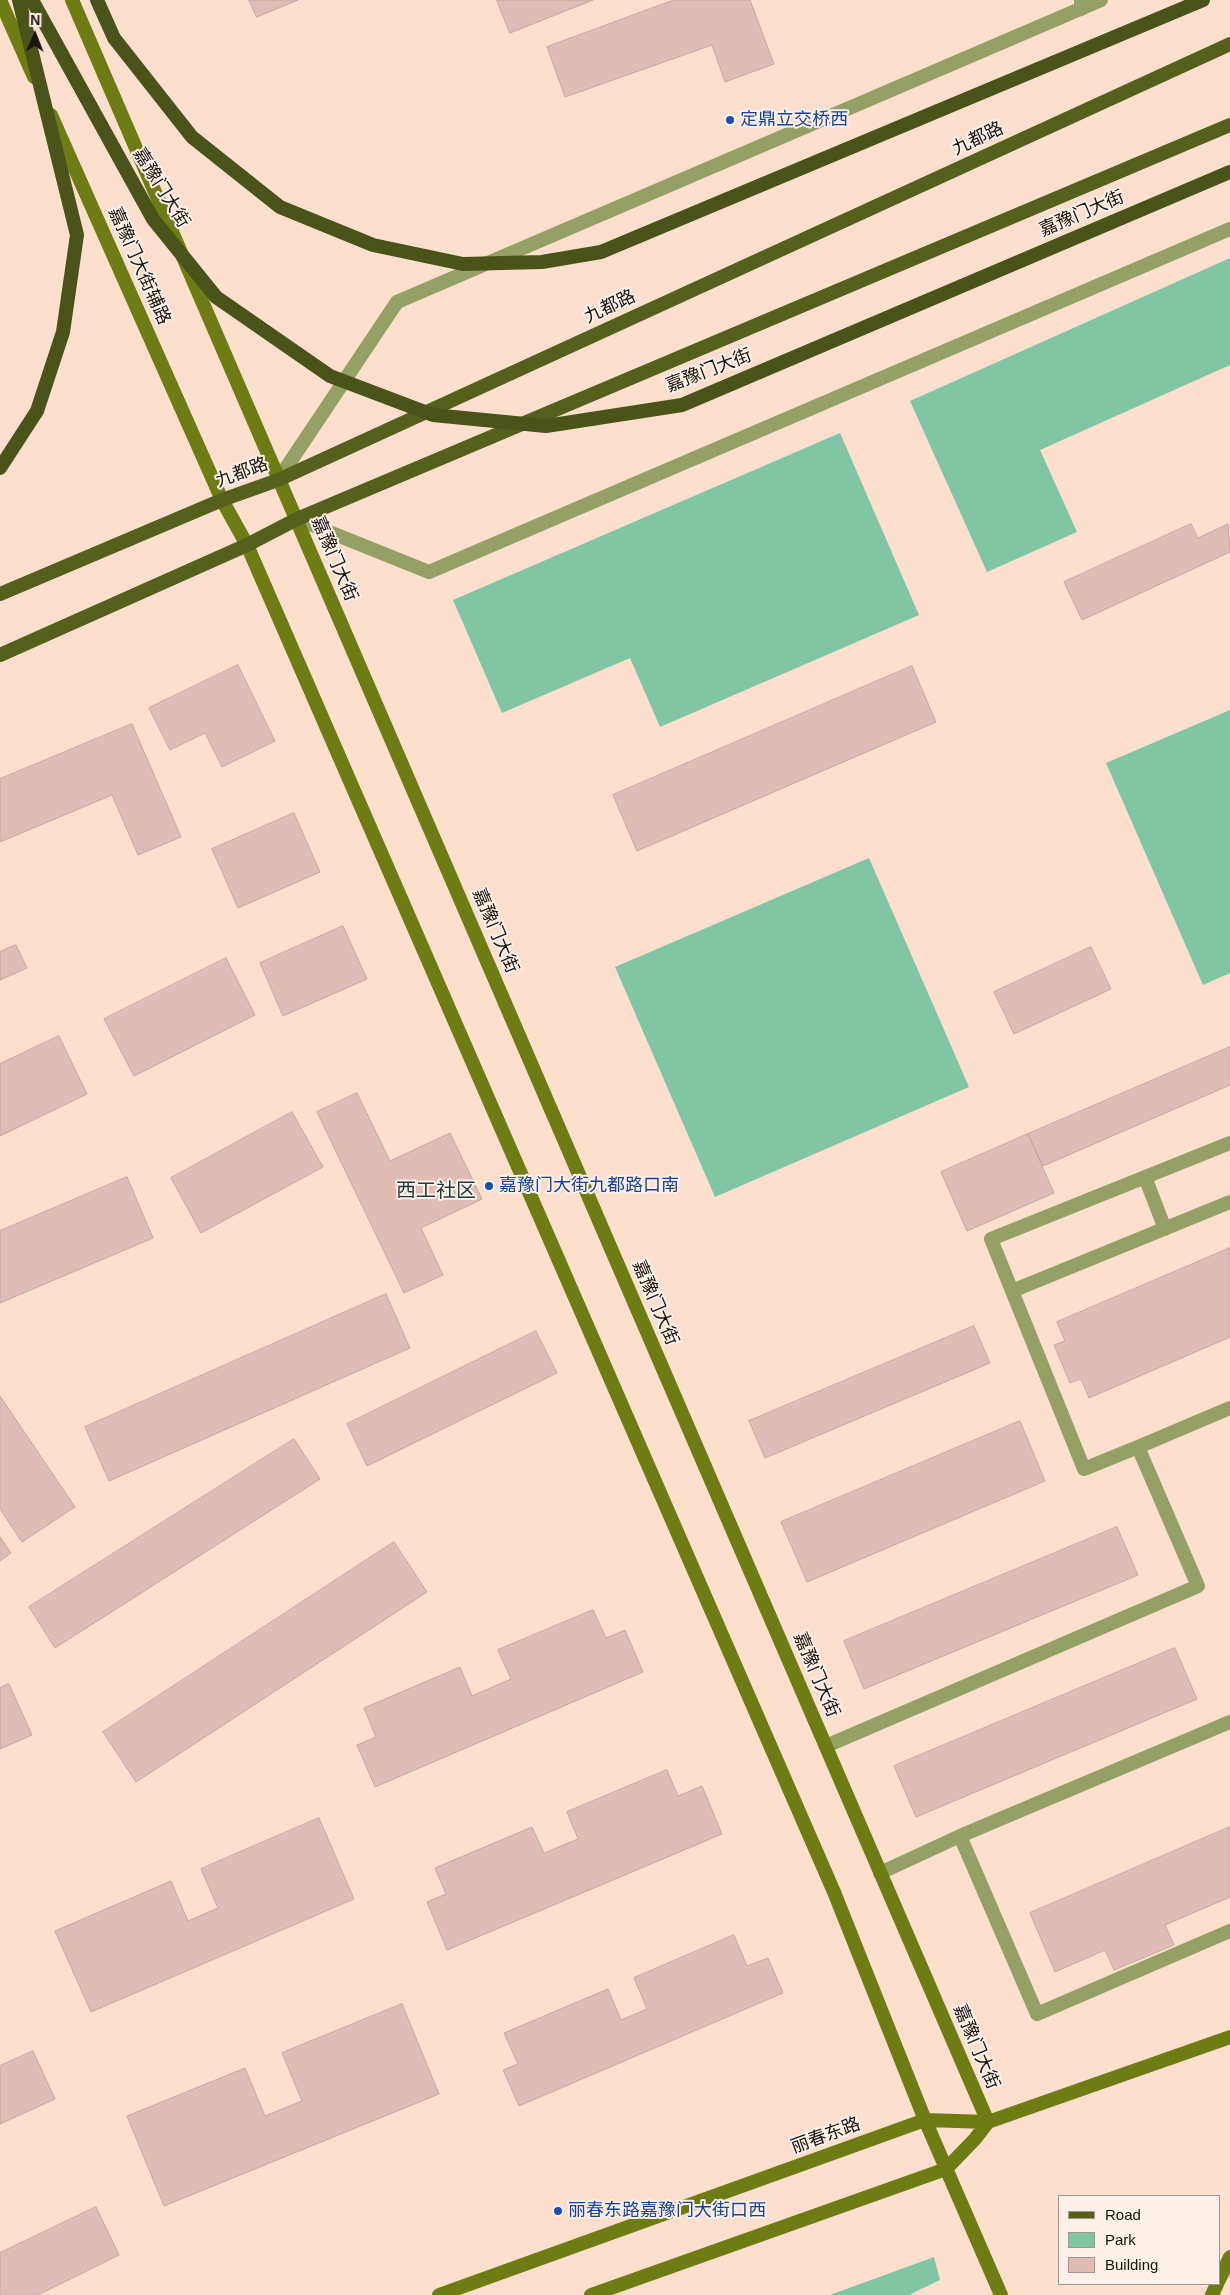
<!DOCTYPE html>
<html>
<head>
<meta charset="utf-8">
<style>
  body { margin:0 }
  #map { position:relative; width:1230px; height:2295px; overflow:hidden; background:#fddfce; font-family:Helvetica,sans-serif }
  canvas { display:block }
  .legend { position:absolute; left:1058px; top:2195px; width:162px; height:90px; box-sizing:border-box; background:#fdf0e9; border:1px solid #a39891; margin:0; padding:6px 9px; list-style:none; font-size:15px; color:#1c130c }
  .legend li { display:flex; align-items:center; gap:10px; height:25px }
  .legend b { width:25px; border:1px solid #a39891 }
  .north { position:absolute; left:10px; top:10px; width:50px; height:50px; -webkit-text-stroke:4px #fdf0e9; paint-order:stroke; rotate:1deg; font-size:14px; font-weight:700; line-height:20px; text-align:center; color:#1c130c }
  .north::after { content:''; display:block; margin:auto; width:18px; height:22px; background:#1c130c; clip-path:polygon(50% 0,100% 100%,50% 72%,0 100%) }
</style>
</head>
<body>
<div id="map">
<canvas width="1230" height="2295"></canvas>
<ul class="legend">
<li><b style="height:6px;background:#55601c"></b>Road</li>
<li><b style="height:14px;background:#80c6a5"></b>Park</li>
<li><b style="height:14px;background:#dfbcb6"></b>Building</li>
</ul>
<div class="north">N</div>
</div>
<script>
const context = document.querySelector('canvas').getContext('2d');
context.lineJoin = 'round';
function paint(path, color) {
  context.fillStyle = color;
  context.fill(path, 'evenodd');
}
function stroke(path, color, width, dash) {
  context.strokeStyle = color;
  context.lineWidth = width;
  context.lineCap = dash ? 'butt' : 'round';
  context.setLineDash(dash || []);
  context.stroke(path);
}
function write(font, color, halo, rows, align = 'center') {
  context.font = font + ' Helvetica,"Noto Sans SC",sans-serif';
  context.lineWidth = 4;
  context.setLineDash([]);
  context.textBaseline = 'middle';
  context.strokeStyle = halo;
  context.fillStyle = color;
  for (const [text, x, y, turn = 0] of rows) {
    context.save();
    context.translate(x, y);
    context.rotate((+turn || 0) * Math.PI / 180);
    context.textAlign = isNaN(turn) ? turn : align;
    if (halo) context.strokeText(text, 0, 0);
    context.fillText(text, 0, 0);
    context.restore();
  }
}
paint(new Path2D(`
  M1230,258V365L1040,450L1077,532L987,572L910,401Z
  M840,433L919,615L660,727L630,658L502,713L453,600Z
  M1230,710V973L1203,985L1106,763Z
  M869,858L969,1087L715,1197L615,967Z
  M934,2257L940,2280L909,2295H830Z`), '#80c6a5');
const building = new Path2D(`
  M249,0H298L257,17Z
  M497,0H593L510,33Z
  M674,0H750L774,64L725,82L712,45L565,97L547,47Z
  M1191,524L1198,538L1228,524L1230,552L1082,620L1064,582Z
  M238,665L275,741L222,767L205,733L170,750L149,708Z
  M912,666L936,722L637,851L613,795Z
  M132,724L181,837L138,855L112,795L0,842V779Z
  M294,813L320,872L238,908L212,849Z
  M343,926L367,979L283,1016L260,963Z
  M16,945L27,968L0,980V952Z
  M1091,947L1111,989L1014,1034L994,992Z
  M226,958L255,1015L134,1076L104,1019Z
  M59,1036L87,1094L0,1136V1064Z
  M1230,1047V1085L1043,1166L1028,1134Z
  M357,1093L390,1161L450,1133L482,1199L421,1228L443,1275L404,1293L317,1112Z
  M292,1112L323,1167L201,1233L171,1178Z
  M1028,1134L1054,1193L967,1231L941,1172Z
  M127,1177L153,1238L0,1303V1231Z
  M1230,1248V1337L1089,1398L1081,1379L1070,1383L1054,1345L1065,1341L1057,1322Z
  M386,1294L410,1348L109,1481L85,1427Z
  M974,1326L990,1363L765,1458L749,1421Z
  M536,1331L557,1373L367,1466L347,1424Z
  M0,1396L75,1507L22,1542L0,1509Z
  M1020,1421L1045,1481L807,1582L781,1522Z
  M294,1439L320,1479L55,1648L29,1607Z
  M1117,1527L1138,1575L864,1689L844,1641Z
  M0,1537L11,1553L0,1561Z
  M394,1542L427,1592L136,1782L103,1732Z
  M593,1610L606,1638L625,1630L643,1672L375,1787L357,1745L376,1737L364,1708L460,1667L472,1696L511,1679L498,1650Z
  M1175,1648L1197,1699L916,1817L894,1766Z
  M9,1684L32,1735L0,1749V1688Z
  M667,1770L678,1796L702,1786L722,1834L447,1950L427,1902L446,1894L435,1868L532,1827L544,1853L578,1839L567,1812Z
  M319,1818L354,1899L91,2012L55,1931L171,1881L188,1921L218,1908L201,1869Z
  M1230,1827V1897L1165,1925L1174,1945L1114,1970L1105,1950L1055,1972L1030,1913Z
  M734,1935L747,1966L768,1958L783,1993L519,2106L503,2070L518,2064L504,2033L608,1989L621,2020L647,2009L634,1978Z
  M402,2004L439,2094L164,2206L127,2116L245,2068L265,2116L302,2101L282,2053Z
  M33,2051L55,2099L0,2124V2066Z
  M96,2207L119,2255L38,2295H0V2253Z`);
paint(building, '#dfbcb6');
stroke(building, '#c8a6a0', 1);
stroke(new Path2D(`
  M278,480L397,302L1101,0
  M297,519L429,572L1230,229
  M1145,1177L1165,1229
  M1012,1291L1230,1202
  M1138,1447L1084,1469L991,1239L1230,1143
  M826,1746L1198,1586L1138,1447L1230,1408
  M960,1836L1037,2014L1230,1931
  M880,1873L960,1836L1230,1722`), '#94a065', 14);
stroke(new Path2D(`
  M1081,0V9`), '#94a065', 14);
stroke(new Path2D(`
  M0,0L34,77
  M72,0L988,2122L975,2139L946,2169L591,2295
  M51,115L222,500L247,545L834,1892L925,2120L1001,2295
  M1219,2280L1230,2257
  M439,2295L925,2120L988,2122L1230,2037
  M1212,2295L1217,2284`), '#6e7c14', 14);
stroke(new Path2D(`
  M0,594L222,500L278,480L1230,44
  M0,655L247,545L297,519L1230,125`), '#55601c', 14);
stroke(new Path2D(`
  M32,0L153,219L216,297L330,376L433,415L546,426L682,405L1230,172
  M97,0L114,38L192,137L280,207L373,245L463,264L542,262L601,252L1203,0
  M0,468L37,411L63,332L77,235L19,0`), '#4a541a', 14);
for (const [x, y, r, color] of [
  [730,120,5,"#1a4fb4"],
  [489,1186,5,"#1a4fb4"],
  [558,2211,5,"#1a4fb4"]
]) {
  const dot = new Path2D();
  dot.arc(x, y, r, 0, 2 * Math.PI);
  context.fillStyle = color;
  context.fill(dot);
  stroke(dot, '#fdf0e9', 2);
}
write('18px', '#164399', '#fdf0e9', [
  ["定鼎立交桥西",740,120],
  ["嘉豫门大街九都路口南",499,1186],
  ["丽春东路嘉豫门大街口西",568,2211]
], 'left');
write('18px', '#1c130c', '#fdf0e9', [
  ["九都路",978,139,-25],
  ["嘉豫门大街",161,188,58],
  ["嘉豫门大街",1082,214,-23],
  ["嘉豫门大街辅路",139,266,66],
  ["九都路",610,307,-25],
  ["嘉豫门大街",709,371,-21],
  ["九都路",242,473,-20],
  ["嘉豫门大街",334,559,67],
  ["嘉豫门大街",495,931,67],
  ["嘉豫门大街",655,1303,67],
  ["嘉豫门大街",816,1675,67],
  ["嘉豫门大街",976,2047,67],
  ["丽春东路",826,2136,-20]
]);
write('20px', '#193b3f', '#fdf0e9', [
  ["西工社区",436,1191]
]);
</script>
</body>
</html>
